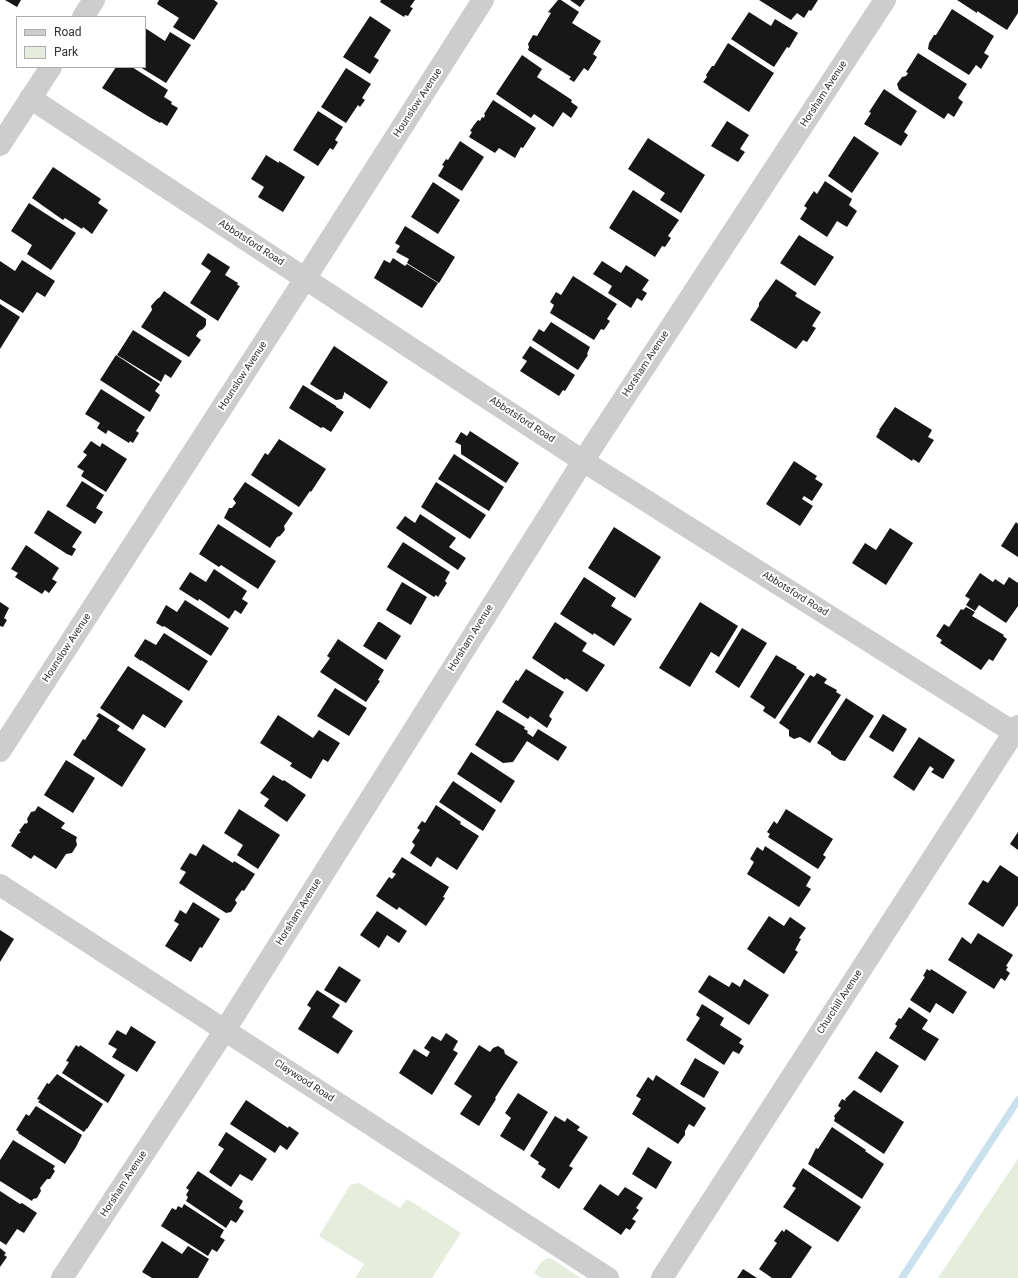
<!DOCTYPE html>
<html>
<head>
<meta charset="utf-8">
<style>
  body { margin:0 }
  #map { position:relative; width:1018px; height:1278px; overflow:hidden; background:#fff; font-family:Roboto,sans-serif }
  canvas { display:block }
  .legend { position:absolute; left:16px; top:16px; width:130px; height:52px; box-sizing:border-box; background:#fff; border:1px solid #acacac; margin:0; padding:5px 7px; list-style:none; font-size:12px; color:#303030 }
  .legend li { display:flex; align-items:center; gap:8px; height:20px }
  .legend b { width:20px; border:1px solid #acacac }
</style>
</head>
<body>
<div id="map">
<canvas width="1018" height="1278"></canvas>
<ul class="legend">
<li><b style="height:5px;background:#cdcdcd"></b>Road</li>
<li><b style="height:11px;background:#e7eddd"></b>Park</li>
</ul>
</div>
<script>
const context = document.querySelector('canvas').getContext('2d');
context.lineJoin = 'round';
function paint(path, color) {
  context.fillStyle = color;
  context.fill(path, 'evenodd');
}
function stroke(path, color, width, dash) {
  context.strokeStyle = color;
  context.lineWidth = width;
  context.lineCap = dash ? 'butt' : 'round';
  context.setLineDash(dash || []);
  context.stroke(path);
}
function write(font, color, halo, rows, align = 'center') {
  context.font = font + ' Roboto,sans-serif';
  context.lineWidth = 4;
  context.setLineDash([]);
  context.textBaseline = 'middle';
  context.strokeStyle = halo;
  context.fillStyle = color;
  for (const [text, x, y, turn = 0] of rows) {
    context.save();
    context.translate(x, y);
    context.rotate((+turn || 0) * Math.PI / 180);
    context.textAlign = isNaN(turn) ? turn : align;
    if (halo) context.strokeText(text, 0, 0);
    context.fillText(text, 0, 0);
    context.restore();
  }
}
paint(new Path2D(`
  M1018,1159V1278H938Z
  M359,1183L400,1208L407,1199L461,1233L432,1278H355L364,1264L319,1236L350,1185Z
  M548,1258L552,1259L581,1278H542L534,1273L541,1262Z`), '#e7eddd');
stroke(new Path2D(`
  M902,1278L1018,1100`), '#c9e1ed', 7);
paint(new Path2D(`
  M5,0H21L17,7Z
  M159,0H214L218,3L194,40L173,27L179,18L157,4Z
  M381,0H415L410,7L413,8L408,16L405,15L404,17L380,2Z
  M558,0H561L579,12L572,23L601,41L593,54L597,57L588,71L584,68L574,82L569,79L571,77L528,50L529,47L528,44L533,35L537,36L551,13L548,12Z
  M570,0H585L580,7Z
  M759,0H818L811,11L809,10L804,18L797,13L791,20Z
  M957,0H1018V13L1007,30L977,11V13Z
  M952,9L994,36L984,53L989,56L981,69L976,65L969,75L928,49L929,43L934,35H936Z
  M749,12L771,26L775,19L798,33L789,48L787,47L774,67L731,39Z
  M370,16L391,30L374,57L379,60L370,74L343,57Z
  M145,28L165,41L170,32L191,45L166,83L140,67H145Z
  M728,43L774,73L749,112L703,82L707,77L706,75L712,66H714Z
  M918,53L967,84L958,98L963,102L954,117L948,113L944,119L899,90L897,84L902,77L906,76L908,73L906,72Z
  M522,55L542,69L537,77L572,100L571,102L578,107L571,118L563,112L553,127L534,114L531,118L496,94Z
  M116,67H132L168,90L164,97L172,102L171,104L178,108L167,126L161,122L160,123L151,118L102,88Z
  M346,68L371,84L362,98L365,100L360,107L358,105L346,123L321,107Z
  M884,89L917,111L904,132L908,135L901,146L864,124L871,113L869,112Z
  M493,100L536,128L523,148L521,147L515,158L499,148L495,153L469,137L472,132L470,131L474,125L478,120L480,121L482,117L484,118L485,115L484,114Z
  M318,111L343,127L335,140L338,142L333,150L330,148L318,166L293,150Z
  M727,121L749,135L740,149L745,152L738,162L711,146Z
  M854,136L879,153L852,193L828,176Z
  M648,138L705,175L681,213L660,200L665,193L628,169Z
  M460,141L484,157L462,191L438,176L444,166L442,165L446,159L448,160Z
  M266,155L279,163V161L305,177L283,212L258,197L264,187L251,179Z
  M53,167L101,199L98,203L108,210L92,234L83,227L82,229L65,218L63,220L32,198Z
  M825,181L852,199L849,205L857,211L847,227L837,221L827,237L800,219L807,208L804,206L814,191L817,194Z
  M433,182L460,200L438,234L411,217Z
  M633,190L679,220L668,236L671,238L665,247L662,246L655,257L609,228Z
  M29,203L76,233L51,270L27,254L32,245L11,231Z
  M405,226L455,257L439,283L407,263L409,259L396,252L400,246L395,243Z
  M799,235L834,257L815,286L780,263Z
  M208,253L230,267L225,275L238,283L237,285L240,286L218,321L190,303L211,271L201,264Z
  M393,258L405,266L407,264L438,283L422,308L374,278L384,260L390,263Z
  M22,260L55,281L45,297L37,292L23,313L0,299V261L15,271Z
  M602,261L621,273L626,265L649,280L642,290L647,293L642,301L637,298L631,308L608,293L612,286L593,274Z
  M573,276L617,304L607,319L610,321L604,330L601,329L594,340L550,313L554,305L550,302L556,292L561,295Z
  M776,279L797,293L795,296L821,312L812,326L816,328L807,342L803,340L796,349L750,320L759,306V303Z
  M164,291L206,319V325L203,329L199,331L196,336L201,340L189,357L141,327L152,310L151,306L157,299L160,297Z
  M0,304L20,317L0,349Z
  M551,322L590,347L587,354L588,355L578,370L532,340L539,329L544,332Z
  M133,330L182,361L171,378L165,374L161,382L117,355Z
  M334,346L388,382L370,409L344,392V394L342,399L336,400L310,384Z
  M530,346L575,375L565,391L563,390L559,396L520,371L527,361L522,358Z
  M116,355L160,384L155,391L160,395L150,412L100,380Z
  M303,385L336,406V407L344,412L331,432L323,427L321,428L289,408Z
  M101,389L145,417L136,431L139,433L133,443L130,441L129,443L108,430L106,434L97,428L100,423L85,414Z
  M895,407L932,430L928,437L934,440L919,463L913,459L912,461L876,437L880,430H879Z
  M470,431L519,463L506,483L461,454V445L455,442L461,432L467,436Z
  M279,439L326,469L311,492L310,491L299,507L251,475L265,453L268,455Z
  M91,441L100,447L102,443L127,459L106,492L81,476L84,471L77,467L87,455L83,452Z
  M454,454L504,487L489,511L438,479Z
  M794,461L817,476L815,479L823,484L812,501L804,496L802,499L813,506L800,526L766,504Z
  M82,481L104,495L96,508L103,512L95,524L66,506Z
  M245,482L293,513L284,526L285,530L280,536L277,537L270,548L224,518L229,508H232L236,503L233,499Z
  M436,482L486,515L470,539L421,507Z
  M48,510L82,532L72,547L76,549L72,556L67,554L34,533Z
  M420,514L456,538L449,547L466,558L458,570L396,528L405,516L415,523Z
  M1016,522L1018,524V557L1001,546Z
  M218,524L276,561L258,589L221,565L219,567L199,554Z
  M614,527L661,557L635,598L588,568Z
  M890,528L913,543L886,585L852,563L865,543L876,550Z
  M403,542L450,572L445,581L447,583L438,597L436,595L434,597L387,567Z
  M26,545L59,568L52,579L57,582L49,593L45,590L42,594L15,577L18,573L11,569Z
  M214,569L247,591L242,599L248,603L241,614L235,610L229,619L199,599L198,601L179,589L190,572L206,582Z
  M980,573L993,582L995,579L1004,585L1009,577L1018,583V606L1006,623L979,605L975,611L966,605L970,599L965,596Z
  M584,577L616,598L611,606L632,619L614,646L594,633L593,635L560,614Z
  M402,582L427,597L411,625L386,610Z
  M185,600L229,628L211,656L164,626L163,627L156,623L166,605L177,612Z
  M0,602L9,608L4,618L7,620L3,627L0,626Z
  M700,602L738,626L719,657L711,652L690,687L659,668Z
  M966,607L975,612L972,616L1004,635L1003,636L1007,639L993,661L989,659L981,670L940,643L942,640L936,636L944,624L949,627L961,609L963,610Z
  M378,622H380L401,636L386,660L363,646Z
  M555,622L587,643L582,651L605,665L587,692L566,678L565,680L532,658Z
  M742,628L767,643L739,688L715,672Z
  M164,633L208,661L189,691L141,660V661L134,656L145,639L156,645Z
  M338,639L384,670L378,680L380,681L366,702L320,672L330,658L327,656Z
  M776,655L797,667L796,668L805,674L775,719L763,711L765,707L750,697Z
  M128,666L183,701L165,728L143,714L133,730L100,708Z
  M526,669L564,692L549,716L552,719L547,728L530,716L528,719L502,702L516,680L518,681Z
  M817,673L827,679L824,683L837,690L836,692L841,695L810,743L800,737L794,739L789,736V730L779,723L810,675L814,677Z
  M335,688L367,708L349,736L317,716Z
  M846,698L874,716L845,761L840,760L831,754V752L817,743Z
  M497,710L525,727L524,729L528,731L527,733L533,737L538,729L567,747L558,761L527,741L513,762L503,763L475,745Z
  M99,713L120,726L117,730L146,749L122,787L73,755L83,739L85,740L99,718L96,716Z
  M883,714L907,729L893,752L869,737Z
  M278,715L313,738L319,730L340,743L328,762L323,759L311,779L290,766L292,763L260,743Z
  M919,737L955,760L943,779L931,772L934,769L930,766L914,791L893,777Z
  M471,752L515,781L501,803L457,774Z
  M66,760L95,778L73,813L44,795Z
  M273,775L283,781L284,780L306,795L287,822L264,806L269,799L260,793Z
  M453,781L496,810L483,831L439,802Z
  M436,805L461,822L460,824L479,836L457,870L437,857L431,867L410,853L415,845L412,842L420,830L417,828L422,821L425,823Z
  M38,806L65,823L61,828L77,837L76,840L77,845L72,853L66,854L56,869L34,855L31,859L11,846L18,834L21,832L19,831L25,823L26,824L28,822L27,819L31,812L35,811Z
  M239,809L280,835L258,869L237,855L243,845L224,833Z
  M786,809L833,839L823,855L826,857L818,869L768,837L770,834L767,832L774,821L777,824Z
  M1018,832V850L1010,844Z
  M203,844L233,863L234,861L255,874L244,891L242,890L235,900L237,903L231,912L226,913L179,883L186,872L180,869L190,853L196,856Z
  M765,846L811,877L806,886L811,889L799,907L747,874L754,862L750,859L757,847L763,851Z
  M402,857L449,887L443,897L445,898L426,926L399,907L397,910L376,896L389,877L392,879L396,874L392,872Z
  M1000,865L1018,877V905L1003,927L968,904L983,880L988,883Z
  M193,902L220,919L202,948L200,947L191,962L165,946L179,924L174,921L180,910L186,914Z
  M377,911L407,931L399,943L387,935L379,948L360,935Z
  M769,916L784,926L790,917L806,928L799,938L801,939L795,950L798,952L784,974L747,949Z
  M0,930L14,939L0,962Z
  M978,933L1013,955L1006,966L1008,967L1006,970L1010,973L1005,981L1001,978L994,989L948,960L962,937L971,944Z
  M339,966L361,980L346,1003L324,990Z
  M927,969L930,971L931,969L967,992L953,1014L936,1003L930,1013L910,1000L925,977L923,976Z
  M709,975L729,987L732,982L740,987L744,979L769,995L749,1025L698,992Z
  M317,990L340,1005L332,1017L353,1031L338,1054L298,1029L311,1008L307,1005Z
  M702,1004L724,1018L720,1025L742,1039L739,1043L744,1046L739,1054L733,1051L724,1065L686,1040L700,1018L696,1015Z
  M909,1007L928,1020L922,1029L939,1039L925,1061L889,1038L897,1026L895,1024L899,1018L901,1019Z
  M131,1026L156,1042L137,1072L112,1057L117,1049L108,1044L117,1030L126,1035Z
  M446,1033L458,1041L453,1050L458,1053L432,1095L399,1073L414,1049L427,1057L430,1052L424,1048L432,1036L441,1041Z
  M76,1045L79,1047L80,1045L125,1075L108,1103L62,1073L69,1062L66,1061Z
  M479,1045L490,1052L493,1048L498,1046L504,1050L505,1054L518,1062L495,1098L496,1099L479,1126L460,1114L472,1096L454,1084Z
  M876,1051L899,1066L881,1093L858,1078Z
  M695,1058L719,1072L704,1098L680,1084Z
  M57,1074L103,1104L87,1129V1128L84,1132L38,1102L40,1100L37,1099L47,1083L49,1084Z
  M656,1075L706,1108L694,1127L689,1124L685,1131V1135L678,1144L632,1114L641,1099L636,1096L648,1077L653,1081Z
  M854,1090L904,1122L884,1154L834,1121L835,1118L834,1116L841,1108L838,1106L840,1102L842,1099L846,1101L845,1099Z
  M518,1093L548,1112L524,1151L500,1136L511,1118L505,1113Z
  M246,1100L288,1128L289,1126L299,1133L287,1150L280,1145L275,1153L230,1124Z
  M36,1106L82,1135L76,1147L65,1164L18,1133L19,1132L16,1130L26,1114L29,1116Z
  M555,1116L565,1122L567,1118L580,1127L577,1130L588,1137L569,1166L573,1168L559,1189L541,1177L546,1169L538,1164L539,1162L530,1156Z
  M832,1127L866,1150L865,1151L884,1164L862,1199L808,1164L816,1148L818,1149Z
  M226,1132L267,1159L252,1181L240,1174L231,1187L209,1172L224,1149L218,1145Z
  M13,1140L55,1166L53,1169L55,1171L50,1179H47L40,1188L41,1191L37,1198L33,1199L32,1201L0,1181V1160Z
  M648,1147L672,1162L656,1189L632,1174Z
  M803,1168L861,1207L838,1242L783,1207L796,1188L792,1186Z
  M198,1171L243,1201L239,1208L244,1211L236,1223L231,1220L226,1228L186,1201L188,1197L186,1195L189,1190L186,1188Z
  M600,1184L618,1196L625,1187L643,1198L636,1208L639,1210L632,1219L636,1221L630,1230L626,1228L621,1235L583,1209Z
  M0,1191L20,1204L22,1203L37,1213L24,1233L17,1229L6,1245L0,1241Z
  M184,1204L224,1230L220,1237L225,1240L217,1252L212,1249L208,1256L161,1226L172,1208L176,1210L178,1206L182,1208Z
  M786,1229L812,1247L791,1278H772L759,1269L777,1243L774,1241L782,1230L784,1232Z
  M162,1241L182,1254L188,1246L209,1259L198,1278H152L142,1272Z
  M0,1248L6,1253L4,1255L7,1257L0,1267Z
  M743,1269L757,1278H737Z`), '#171717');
stroke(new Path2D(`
  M83,17L94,0
  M30,98L583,461L1018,735
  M0,145L51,67
  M0,751L305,279L483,0
  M0,885L608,1278
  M62,1278L225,1030L583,461L885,0
  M662,1278L1018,726`), '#cdcdcd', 22);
write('10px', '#303030', '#fff', [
  ["Horsham Avenue",824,94,-57],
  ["Hounslow Avenue",418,103,-57],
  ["Abbotsford Road",251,243,33],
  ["Horsham Avenue",646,364,-57],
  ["Hounslow Avenue",243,376,-57],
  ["Abbotsford Road",522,420,33],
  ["Abbotsford Road",795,594,32],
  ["Horsham Avenue",471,638,-58],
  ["Hounslow Avenue",67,648,-57],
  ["Horsham Avenue",299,912,-58],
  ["Churchill Avenue",840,1002,-57],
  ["Claywood Road",304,1081,33],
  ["Horsham Avenue",124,1184,-57]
]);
</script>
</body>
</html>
